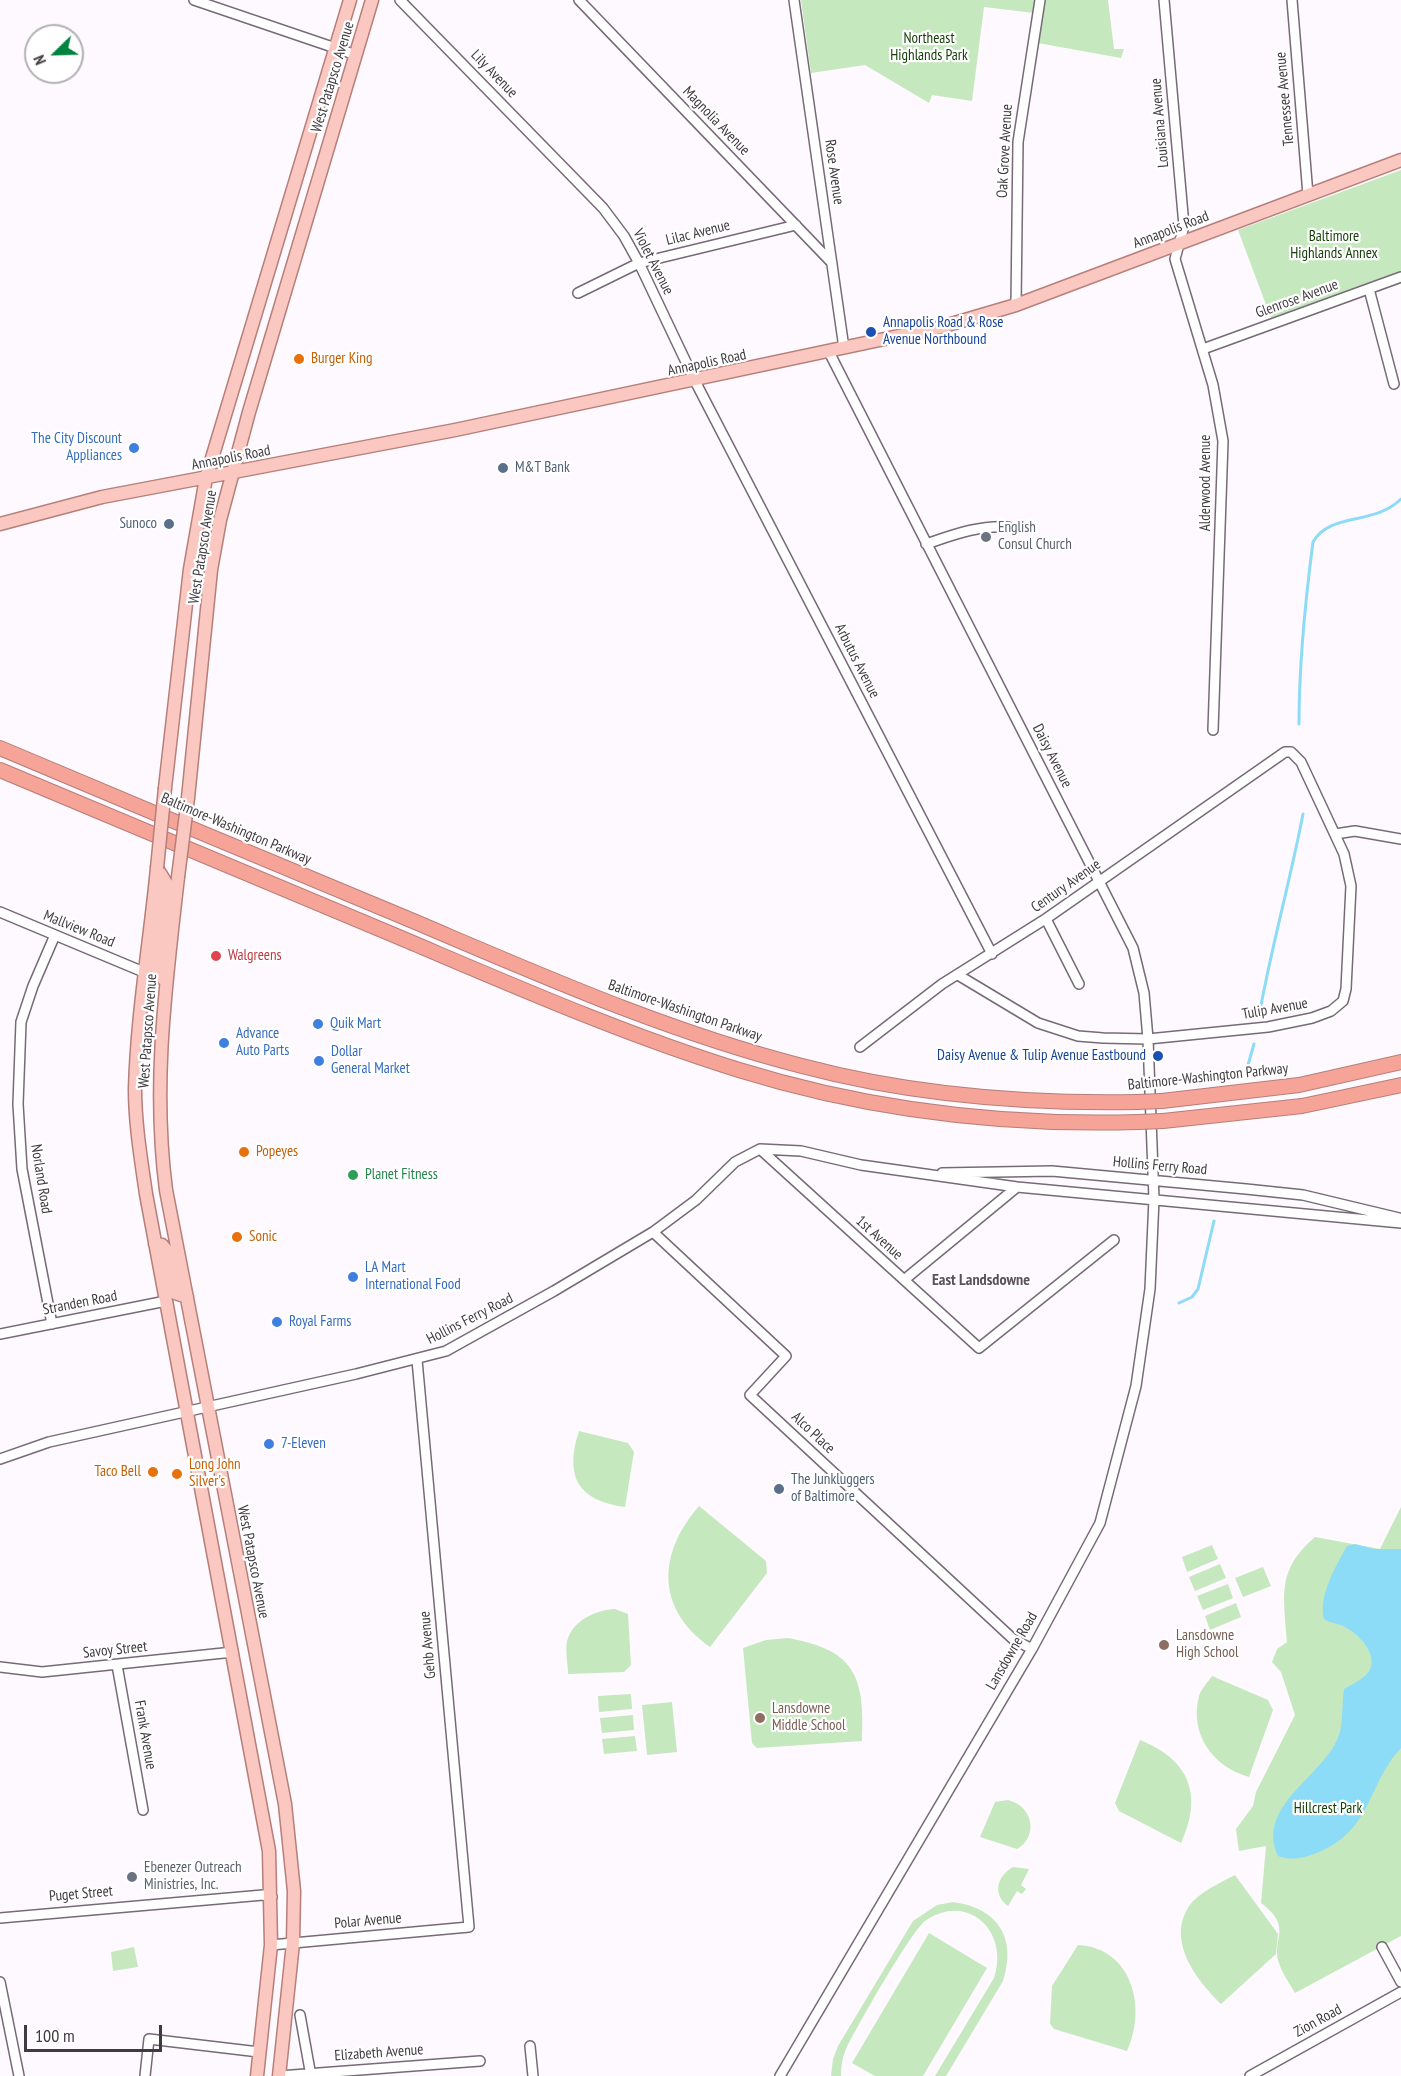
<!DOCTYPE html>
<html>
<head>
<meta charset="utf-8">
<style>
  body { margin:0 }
  #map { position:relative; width:1401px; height:2076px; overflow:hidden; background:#fef9ff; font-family:"PT Sans Narrow",sans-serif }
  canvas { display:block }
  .north { position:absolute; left:24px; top:24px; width:60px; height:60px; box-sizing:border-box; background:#fff; border:2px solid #b3b1b3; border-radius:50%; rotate:247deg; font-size:16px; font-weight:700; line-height:24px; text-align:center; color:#403b40 }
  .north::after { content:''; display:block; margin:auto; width:21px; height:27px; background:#008440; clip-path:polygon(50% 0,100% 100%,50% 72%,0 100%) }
  .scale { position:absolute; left:24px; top:2025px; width:138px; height:27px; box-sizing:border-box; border:3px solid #403b40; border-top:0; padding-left:8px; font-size:18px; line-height:21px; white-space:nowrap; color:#403b40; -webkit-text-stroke:4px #fff; paint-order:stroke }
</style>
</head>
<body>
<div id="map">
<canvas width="1401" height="2076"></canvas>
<div class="north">N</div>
<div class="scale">100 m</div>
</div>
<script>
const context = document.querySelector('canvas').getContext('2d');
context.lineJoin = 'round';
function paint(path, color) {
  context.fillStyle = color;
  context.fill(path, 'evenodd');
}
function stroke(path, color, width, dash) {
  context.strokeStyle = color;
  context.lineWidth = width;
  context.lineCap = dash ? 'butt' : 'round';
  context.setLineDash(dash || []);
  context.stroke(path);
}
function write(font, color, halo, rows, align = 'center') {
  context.font = font + ' "PT Sans Narrow",sans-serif';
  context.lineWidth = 4.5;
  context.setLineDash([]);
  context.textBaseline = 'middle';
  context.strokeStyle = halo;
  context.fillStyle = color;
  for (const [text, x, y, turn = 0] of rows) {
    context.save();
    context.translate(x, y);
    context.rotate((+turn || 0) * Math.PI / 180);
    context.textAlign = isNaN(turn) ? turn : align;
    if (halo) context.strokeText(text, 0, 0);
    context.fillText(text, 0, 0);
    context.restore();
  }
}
paint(new Path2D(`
  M801,0H1108L1114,49H1124L1121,58L1038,43L1042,14L984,7L972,101L932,95L929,103L865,65L811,73Z
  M1401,170V271L1271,318L1238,230Z
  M579,1431L628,1443L634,1452L625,1507C578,1501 564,1476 579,1431Z
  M699,1506L766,1561L767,1573L710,1647C655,1608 658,1553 699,1506Z
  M1401,1507V1936L1295,1993C1290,1984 1282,1973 1279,1963C1271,1938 1294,1928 1261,1903L1266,1846L1239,1851L1236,1829L1253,1806L1256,1792L1295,1715L1281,1672L1272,1662L1277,1649L1287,1642C1284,1594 1276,1571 1315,1537L1380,1549Z
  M1212,1545L1218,1559L1187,1572L1182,1557Z
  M1220,1564L1226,1578L1195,1591L1189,1577Z
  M1263,1567L1271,1586L1243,1597L1235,1578Z
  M1228,1584L1233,1598L1203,1610L1197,1596Z
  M1236,1603L1241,1617L1210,1630L1205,1616Z
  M615,1609L628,1614L631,1665L624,1672L568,1674C568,1664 565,1651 567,1641C573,1620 596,1610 615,1609Z
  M788,1638C855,1650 865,1676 862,1741L757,1748L752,1743L743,1648L766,1640Z
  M1212,1676L1268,1700L1273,1710L1249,1777C1213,1767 1189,1734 1199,1696C1201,1689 1208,1682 1212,1676Z
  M631,1694L632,1709L599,1712L598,1696Z
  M672,1702L677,1752L647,1755L642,1705Z
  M633,1715L634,1730L602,1733L600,1718Z
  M635,1736L637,1751L604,1754L602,1739Z
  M1140,1740C1190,1760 1203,1795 1181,1843L1119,1811L1115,1803Z
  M1008,1800C1033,1806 1039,1836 1017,1849L980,1837L995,1802Z
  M1013,1867L1029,1869L1021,1885L1026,1889L1022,1894L1017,1891L1008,1906C992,1894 997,1876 1013,1867Z
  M1235,1875L1278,1934L1276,1954L1221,2004C1197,1980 1166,1942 1189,1906C1199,1892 1220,1883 1235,1875Z
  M953,1902C998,1908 1017,1938 1003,1981L946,2076H935L994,1978C1010,1931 967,1891 925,1921C910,1933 856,2028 846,2049C842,2058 841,2067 841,2076H831L833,2059L838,2046L913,1921L937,1905Z
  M929,1933L987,1968L923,2076H875L852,2063Z
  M1078,1945C1133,1948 1147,2009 1127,2051L1054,2029L1050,2024L1052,1986Z
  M134,1947L138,1967L113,1971L111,1952Z`), '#c6e8be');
paint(new Path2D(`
  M1355,1544L1374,1549H1401V1748C1367,1784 1373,1829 1319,1852C1304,1858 1293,1861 1278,1856C1255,1805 1325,1776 1339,1735C1343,1725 1342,1702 1344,1689C1351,1685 1359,1681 1365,1676C1383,1660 1361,1635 1345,1627C1339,1623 1331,1624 1324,1619C1318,1596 1336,1566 1347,1546Z`), '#8cdbf7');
stroke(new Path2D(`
  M1299,724C1299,663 1305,603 1313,542C1330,512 1374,526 1401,499
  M1259,1016C1271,948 1290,882 1303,814
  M1248,1065L1254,1044
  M1179,1303L1192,1297L1198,1289L1214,1221`), '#8cdbf7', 3);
const minor = new Path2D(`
  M194,0L356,55
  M400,0L603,208L624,236L639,263L695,381L992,954
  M579,0L832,263
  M794,0L844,348
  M1164,0L1184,226L1175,259L1213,385L1223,441L1213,730
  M1292,0L1308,195
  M1369,289L1394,384
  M578,293L639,263L796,225
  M1016,305L1018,142L1040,0
  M1203,349L1401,277
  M926,544C953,535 979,525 1008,527
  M1335,834L1355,831L1401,839
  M0,912L146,973
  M1046,919L1079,984
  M860,1047L942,984L1047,918L1285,752H1291L1301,762L1344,854L1351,886L1346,989L1343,1001L1331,1011L1312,1018L1268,1027L1148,1039L1103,1038L1078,1036L1038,1023L958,975
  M760,1149L979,1348L1114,1240
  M942,1173L1052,1171L1246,1189L1303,1195L1399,1218
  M653,1232L786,1356L750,1395L1013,1639L1032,1649
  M904,1280L1017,1187
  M52,1324L22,1169L18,1104L21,1022L33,986L55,935
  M0,1334L166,1301
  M0,1459L49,1442L356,1374L446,1351L554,1291L653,1232L696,1200L735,1162L760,1149L801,1151L861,1165L1017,1187L1401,1223
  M117,1665L143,1810
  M0,1667L42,1672L233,1652
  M0,1918L263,1895L272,1897
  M271,1945L469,1927L417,1360
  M1382,1947L1401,1982
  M0,1982L19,2076
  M300,2015L311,2076
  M530,2046L533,2076
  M145,2076L149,2039L259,2052
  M279,2076L480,2061
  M780,2076L1032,1649L1100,1523L1136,1386L1150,1289L1154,1199L1148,1039L1144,993L1133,948L829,352
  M1250,2076L1401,1992`);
const major = new Path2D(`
  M0,524L102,497L455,430L941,327L1016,305L1401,160
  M165,788L190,569L206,478L350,0
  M188,798L211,570L220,520L249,412L372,0
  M157,868C150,941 137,1015 135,1089C135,1124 141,1159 146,1194L269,1851L271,1945L257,2076
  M157,868L166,883L157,971L166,982
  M178,877C166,984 152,1083 166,1190L285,1804L294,1891L293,1943L279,2076
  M155,1244L162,1245L167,1251L175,1293L187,1297`);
const highway = new Path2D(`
  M0,748C135,805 271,862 406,918C536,973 665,1031 802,1066C911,1095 1024,1104 1137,1102
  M0,770C134,826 267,882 401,938C512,985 623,1034 739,1070C868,1110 1003,1126 1138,1122
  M1162,1101L1299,1085L1401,1062
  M1163,1121L1302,1106L1401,1085`);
stroke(minor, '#766a77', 12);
stroke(major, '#b67f79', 15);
stroke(highway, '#b67f79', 16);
stroke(minor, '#fff', 9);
stroke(major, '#fac8c1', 12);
stroke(highway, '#f6a497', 14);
const majorBridge = new Path2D(`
  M157,868L165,788
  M178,877L188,798`);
const highwayBridge = new Path2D(`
  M1137,1102L1162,1101
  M1138,1122L1163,1121`);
stroke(majorBridge, '#b67f79', 15, []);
stroke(highwayBridge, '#b67f79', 16, []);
stroke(majorBridge, '#fac8c1', 12);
stroke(highwayBridge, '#f6a497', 14);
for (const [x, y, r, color] of [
  [871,332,6,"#1a4fb4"],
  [299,359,6,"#e8710a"],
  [134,448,6,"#3f7fe0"],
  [503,468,6,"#5c6f8a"],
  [169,524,6,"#5c6f8a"],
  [986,537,6,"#6b7280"],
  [216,956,6,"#e0444e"],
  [318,1024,6,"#3f7fe0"],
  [224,1043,6,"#3f7fe0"],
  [1158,1056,6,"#1a4fb4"],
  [319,1061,6,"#3f7fe0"],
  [244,1152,6,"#e8710a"],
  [353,1175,6,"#2e9e5b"],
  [237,1237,6,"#e8710a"],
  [353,1277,6,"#3f7fe0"],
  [277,1322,6,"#3f7fe0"],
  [269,1444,6,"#3f7fe0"],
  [153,1472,6,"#e8710a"],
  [177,1474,6,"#e8710a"],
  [779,1489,6,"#5c6f8a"],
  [1164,1645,6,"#8d6e63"],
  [760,1718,6,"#8d6e63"],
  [132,1877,6,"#6b7280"]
]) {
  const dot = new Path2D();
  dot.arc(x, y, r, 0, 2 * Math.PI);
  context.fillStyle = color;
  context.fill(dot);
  stroke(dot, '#fff', 2);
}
write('15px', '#133d06', '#fff', [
  ["Northeast",929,39],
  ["Highlands Park",929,56],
  ["Baltimore",1334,237],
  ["Highlands Annex",1334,254],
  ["Hillcrest Park",1328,1809]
]);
write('15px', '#403b40', '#fff', [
  ["Lily Avenue",494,74,46],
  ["West Patapsco Avenue",333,77,-73],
  ["Tennessee Avenue",1285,99,-95],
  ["Magnolia Avenue",716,121,46],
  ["Louisiana Avenue",1160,123,-95],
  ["Oak Grove Avenue",1005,151,-87],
  ["Rose Avenue",834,172,82],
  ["Annapolis Road",1171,230,-21],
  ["Lilac Avenue",698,233,-14],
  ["Violet Avenue",653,262,63],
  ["Glenrose Avenue",1297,299,-20],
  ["Annapolis Road",707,363,-12],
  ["Annapolis Road",231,458,-11],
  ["Alderwood Avenue",1206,483,-90],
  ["West Patapsco Avenue",203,547,-81],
  ["Arbutus Avenue",857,661,63],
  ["Daisy Avenue",1052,756,63],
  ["Baltimore-Washington Parkway",236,829,23],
  ["Century Avenue",1066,886,-35],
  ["Mallview Road",79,929,22],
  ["Tulip Avenue",1275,1009,-10],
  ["Baltimore-Washington Parkway",685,1011,19],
  ["West Patapsco Avenue",148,1031,-86],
  ["Baltimore-Washington Parkway",1208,1077,-6],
  ["Hollins Ferry Road",1160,1166,5],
  ["Norland Road",41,1179,81],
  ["1st Avenue",879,1238,42],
  ["Stranden Road",80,1303,-11],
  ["Hollins Ferry Road",470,1319,-27],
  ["Alco Place",813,1433,43],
  ["West Patapsco Avenue",253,1562,79],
  ["Gehb Avenue",428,1645,-95],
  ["Savoy Street",115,1650,-6],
  ["Lansdowne Road",1012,1651,-60],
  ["Frank Avenue",145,1735,80],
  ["Puget Street",81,1894,-5],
  ["Polar Avenue",368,1921,-5],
  ["Zion Road",1318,2021,-29],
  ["Elizabeth Avenue",379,2053,-4]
]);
write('15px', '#164399', '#fff', [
  ["Annapolis Road & Rose",883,323],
  ["Avenue Northbound",883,340],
  ["Daisy Avenue & Tulip Avenue Eastbound",1146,1056,"right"]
], 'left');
write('15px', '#c56008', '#fff', [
  ["Burger King",311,359],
  ["Popeyes",256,1152],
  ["Sonic",249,1237],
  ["Long John",189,1465],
  ["Silver's",189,1482],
  ["Taco Bell",141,1472,"right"]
], 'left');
write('15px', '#366cbe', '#fff', [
  ["The City Discount",122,439,"right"],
  ["Appliances",122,456,"right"],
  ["Quik Mart",330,1024],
  ["Advance",236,1034],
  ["Auto Parts",236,1051],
  ["Dollar",331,1052],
  ["General Market",331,1069],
  ["LA Mart",365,1268],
  ["International Food",365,1285],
  ["Royal Farms",289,1322],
  ["7-Eleven",281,1444]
], 'left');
write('15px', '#4e5e75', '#fff', [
  ["M&T Bank",515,468],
  ["Sunoco",157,524,"right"],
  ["The Junkluggers",791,1480],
  ["of Baltimore",791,1497]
], 'left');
write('15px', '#5b616d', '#fff', [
  ["English",998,528],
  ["Consul Church",998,545],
  ["Ebenezer Outreach",144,1868],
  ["Ministries, Inc.",144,1885]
], 'left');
write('15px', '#be3a42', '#fff', [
  ["Walgreens",228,956]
], 'left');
write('15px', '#27864d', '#fff', [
  ["Planet Fitness",365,1175]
], 'left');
write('15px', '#785e54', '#fff', [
  ["Lansdowne",1176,1636],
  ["High School",1176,1653],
  ["Lansdowne",772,1709],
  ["Middle School",772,1726]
], 'left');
write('bold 16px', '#5c515d', '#fff', [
  ["East Landsdowne",981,1280]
]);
</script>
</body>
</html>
